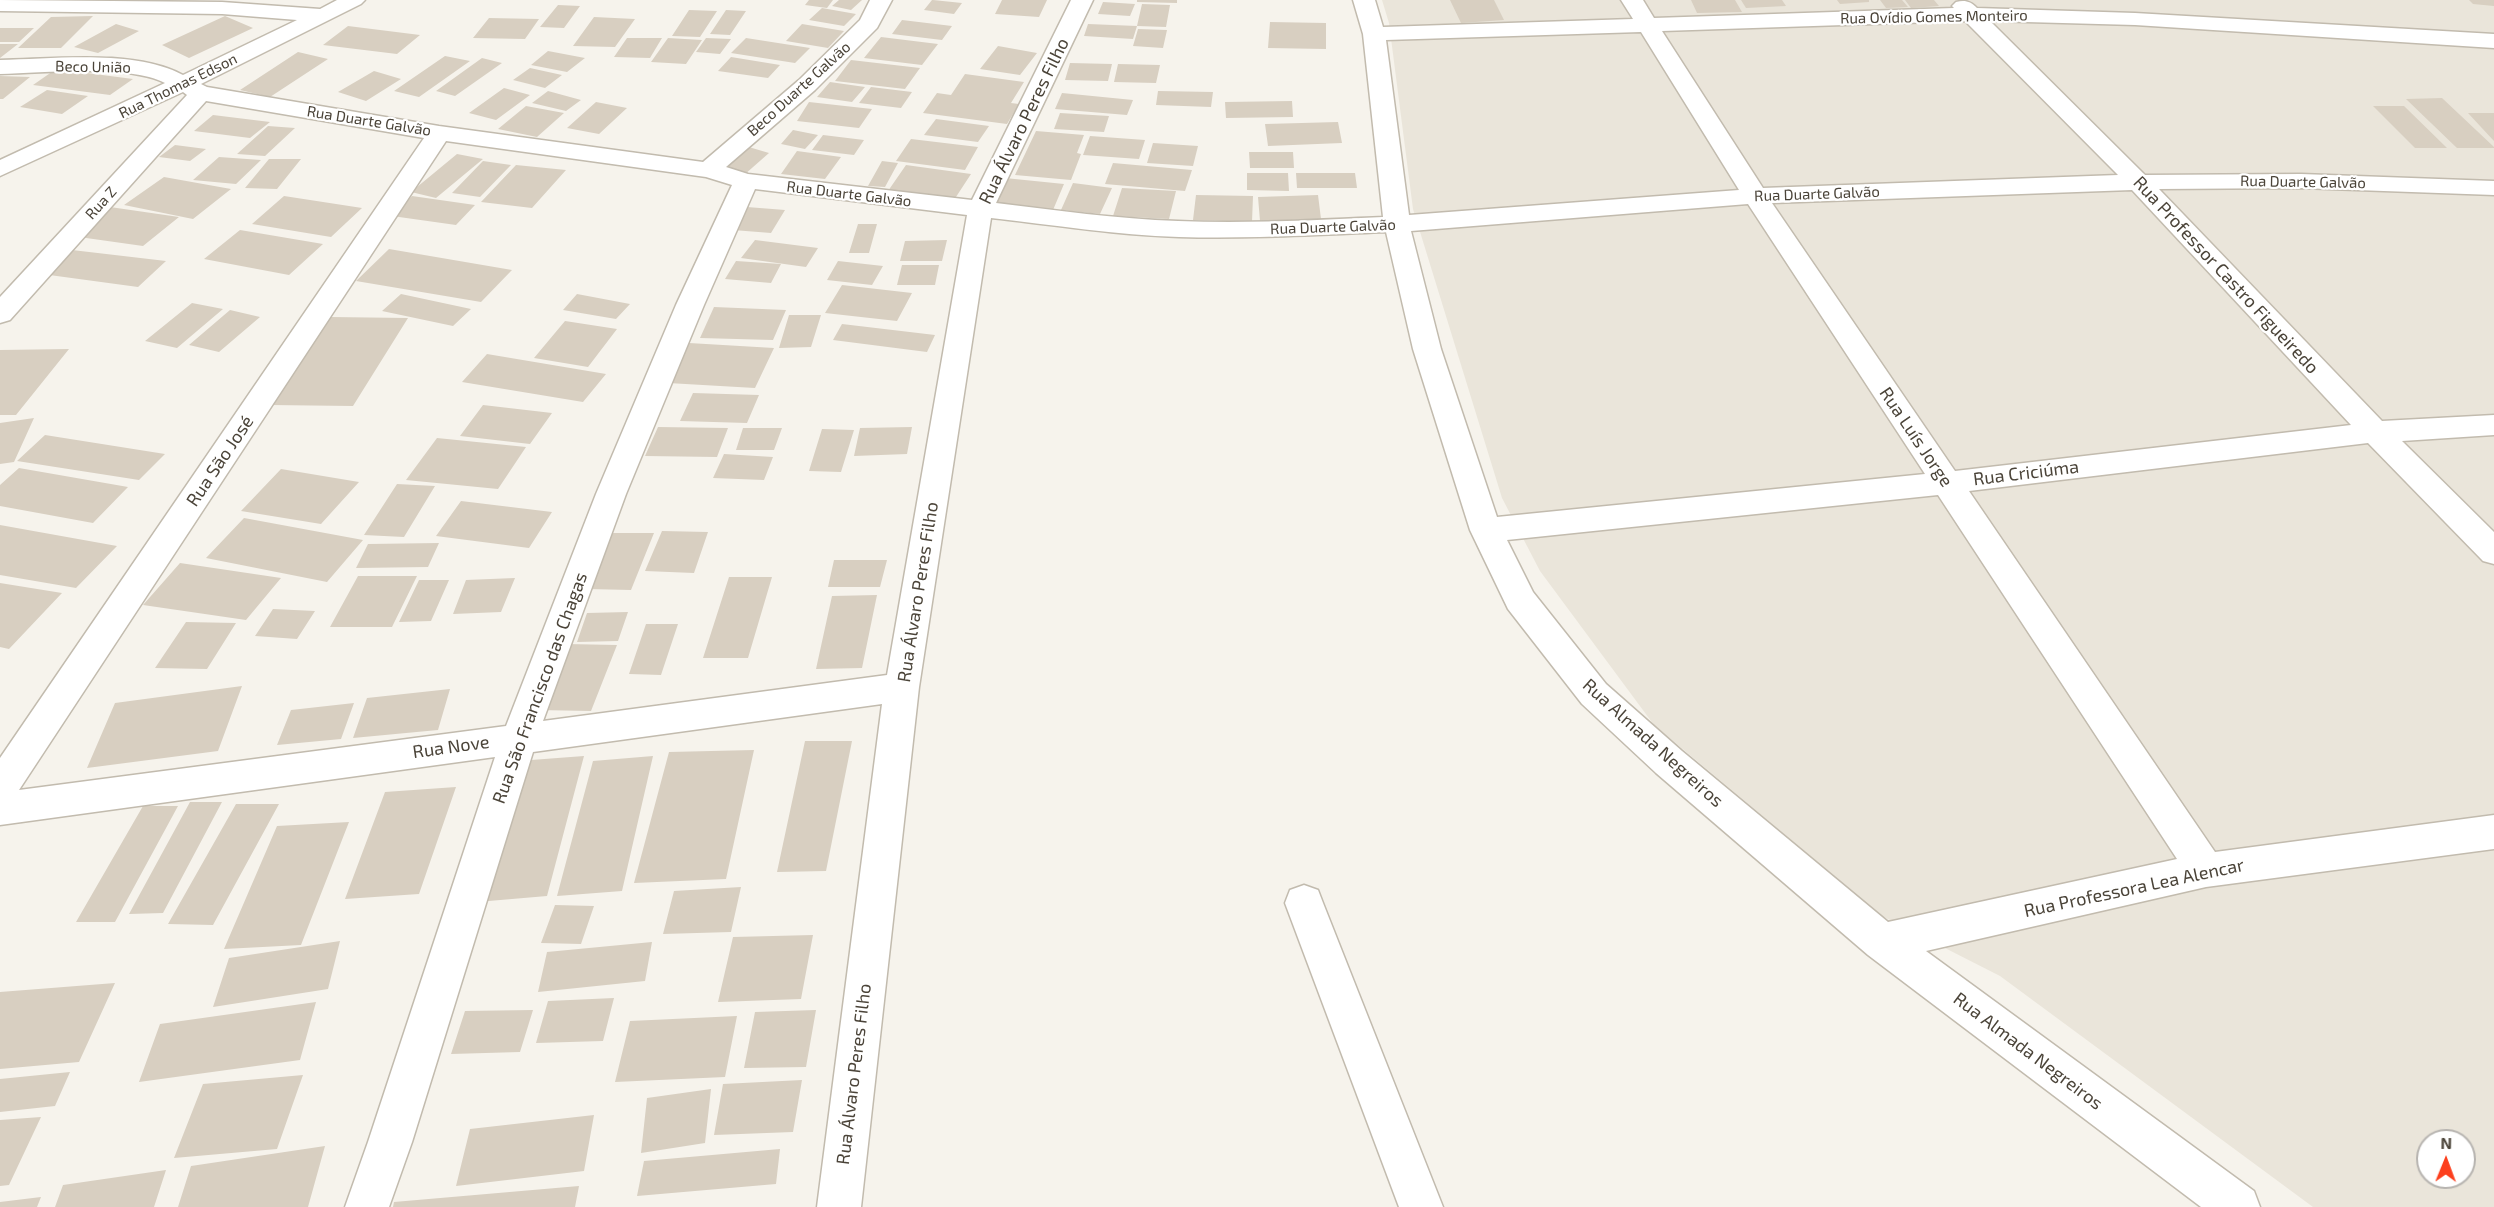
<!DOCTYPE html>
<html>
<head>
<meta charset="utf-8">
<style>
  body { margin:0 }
  #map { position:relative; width:2494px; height:1207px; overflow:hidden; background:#f6f3ec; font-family:"Exo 2",sans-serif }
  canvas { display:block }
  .north { position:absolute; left:2416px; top:1129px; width:60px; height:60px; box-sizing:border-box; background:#fff; border:2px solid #b7b4b0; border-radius:50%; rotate:1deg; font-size:16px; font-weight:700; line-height:24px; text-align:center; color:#4b4439 }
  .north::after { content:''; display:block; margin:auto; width:21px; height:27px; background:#fc3f1d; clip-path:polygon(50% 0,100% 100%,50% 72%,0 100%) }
</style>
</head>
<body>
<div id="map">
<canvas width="2494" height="1207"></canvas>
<div class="north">N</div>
</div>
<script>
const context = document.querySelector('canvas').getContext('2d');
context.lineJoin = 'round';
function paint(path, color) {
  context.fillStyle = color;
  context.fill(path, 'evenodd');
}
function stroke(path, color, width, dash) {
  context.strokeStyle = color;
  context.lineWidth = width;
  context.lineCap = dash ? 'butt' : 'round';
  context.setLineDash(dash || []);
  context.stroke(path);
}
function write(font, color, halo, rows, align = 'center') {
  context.font = font + ' "Exo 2",sans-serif';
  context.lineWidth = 4.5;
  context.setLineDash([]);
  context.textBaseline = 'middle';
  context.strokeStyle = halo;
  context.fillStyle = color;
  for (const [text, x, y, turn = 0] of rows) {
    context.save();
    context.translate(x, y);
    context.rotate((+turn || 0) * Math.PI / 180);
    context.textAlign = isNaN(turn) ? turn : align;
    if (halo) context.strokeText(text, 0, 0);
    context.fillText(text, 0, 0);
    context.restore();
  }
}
paint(new Path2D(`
  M1382,0H2494V1207H2313L2000,976L1882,916L1654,725L1540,571L1502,498L1413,209L1389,23ZM2428,1141H2464V1177H2428Z`), '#eae5da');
paint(new Path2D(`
  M809,0H833L827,8L805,5Z
  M839,0H862L851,10L832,6Z
  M932,0H933L962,3L954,14L924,10Z
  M1002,0H1047L1039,17L995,14Z
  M1137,0H1177V3L1137,2Z
  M1450,0H1494L1504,20L1461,23Z
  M1691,0H1735L1742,12L1697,13Z
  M1741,0H1782L1786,6L1746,8Z
  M1837,0H1869V2L1840,4Z
  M1880,0H1902L1908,7L1886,8Z
  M1905,0H1934L1939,6L1911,8Z
  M2469,0H2494V6L2473,4Z
  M1103,2L1135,4L1130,16L1098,14Z
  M1142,4L1170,5L1166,27L1137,26Z
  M558,5L580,6L564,28L540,27Z
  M822,8L856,14L844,26L809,20Z
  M689,10L717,11L700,37L672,36Z
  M726,10L746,11L730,35L710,34Z
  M93,16L61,48H18L51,17Z
  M225,16L253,28L189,58L162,45Z
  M594,17L635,19L615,47L573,46Z
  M489,18L539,19L525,39L473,38Z
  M902,20L952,26L942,40L892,34Z
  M1270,22L1326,23V49L1268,48Z
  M116,24L139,31L98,53L74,47Z
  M802,24L844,31L828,48L786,41Z
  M1088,24L1137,26L1133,39L1084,36Z
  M348,26L420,35L397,54L323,45Z
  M0,28H34L19,42H0Z
  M1138,29L1167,30L1163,48L1133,46Z
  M881,37L938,44L922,65L864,58Z
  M627,38H662L650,58L614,57Z
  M668,38L702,40L686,64L651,62Z
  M706,38L731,39L720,54L696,52Z
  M746,38L810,48L795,63L731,53Z
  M0,44H18L0,58Z
  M998,46L1037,53L1020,75L980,69Z
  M548,51L585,58L567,72L531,65Z
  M298,52L328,59L270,97L240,90Z
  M445,56L470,61L419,97L394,91Z
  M731,57L780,65L768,78L718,71Z
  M482,58L502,63L455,96L436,91Z
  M851,60L920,68L905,89L835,81Z
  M1070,63L1112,64L1108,81L1065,80Z
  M1118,64L1160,65L1156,83L1114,82Z
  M530,68L562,75L545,88L513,80Z
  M56,69L133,79L110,95L33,85Z
  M374,71L401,79L366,101L338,92Z
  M965,74L1024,82L1011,103L1019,104L1007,124L923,113L937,93L951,95Z
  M0,76L30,77L3,99H0Z
  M830,82L865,87L852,102L817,97Z
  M871,87L912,92L901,108L859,103Z
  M504,88L530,95L496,120L469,113Z
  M47,90L88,96L62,114L20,107Z
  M548,91L581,100L566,111L532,103Z
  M1158,91L1213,92L1211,107L1156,105Z
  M1062,93L1133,100L1127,115L1055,109Z
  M2442,98L2494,147V148H2457L2406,99Z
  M1292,101L1293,117L1226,118L1225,102Z
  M596,102L627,108L599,134L567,128Z
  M809,102L872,109L859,128L797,121Z
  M526,106L564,113L537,137L498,129Z
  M2373,106H2404L2447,148H2415Z
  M1060,113L1109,116L1104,132L1054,129Z
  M2468,113H2494V141Z
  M213,115L270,122L250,138L194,131Z
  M936,119L989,126L978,142L924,135Z
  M1338,122L1342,143L1268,146L1265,124Z
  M268,126L295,128L265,156L237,154Z
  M793,130L818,135L805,149L781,144Z
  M1036,131L1084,135L1077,153L1081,154L1071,180L1015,175Z
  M823,135L864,140L854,155L812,150Z
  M1090,136L1145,140L1139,159L1083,155Z
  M911,139L978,147L965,170L896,161Z
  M1153,143L1198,146L1193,166L1147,163Z
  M175,145L206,149L190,161L159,157Z
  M742,145L769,153L744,175L715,167Z
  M797,151L841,157L825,179L781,174Z
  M1249,152H1293L1294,168H1250Z
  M457,154L483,159L436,198L411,192Z
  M219,157L261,160L236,184L193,180Z
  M269,159H301L277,189L245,188Z
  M483,161L511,165L480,197L452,193Z
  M882,161L898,163L885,187L868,186Z
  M1113,163L1192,170L1185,191L1105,184Z
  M516,165L566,170L532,208L481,202Z
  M906,165L971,174L954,200L888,191Z
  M1247,173H1288L1289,191L1247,190Z
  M1296,173H1355L1357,188H1297Z
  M164,177L231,189L193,219L124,205Z
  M1005,178L1064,184L1053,210L992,204Z
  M1073,183L1112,188L1100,214L1061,210Z
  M1122,188L1176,191L1169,219L1113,216Z
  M1196,195L1253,196L1252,222L1193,220Z
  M1318,195L1321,219L1260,221L1258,197Z
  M284,196L362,208L331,237L252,224Z
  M412,196L475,205L456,225L392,216Z
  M110,207L179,217L143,246L72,236Z
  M747,207L785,210L771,233L733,230Z
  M858,224H877L869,253H849Z
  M240,230L323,244L289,275L204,259Z
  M755,240L818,248L806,267L741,258Z
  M947,240L942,261H900L905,241Z
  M389,249L512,270L481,302L356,281Z
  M72,250L166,261L138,287L42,274Z
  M736,261L781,264L771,283L725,279Z
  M838,261L883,266L872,285L827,280Z
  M902,265H939L935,285H897Z
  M842,285L912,293L897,321L825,313Z
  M401,294L471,309L453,326L382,311Z
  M577,294L630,304L616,319L563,310Z
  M192,303L223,309L177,348L145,341Z
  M714,307L786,310L773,340L700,338Z
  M230,310L260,317L219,352L189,345Z
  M789,315H821L811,347L779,348Z
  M331,317L408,318L353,406L270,405Z
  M565,321L617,329L588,367L534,358Z
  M842,324L935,335L927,352L833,340Z
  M689,343L774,348L755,388L668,383Z
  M69,349L16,415H0V350Z
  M487,354L606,374L583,402L462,382Z
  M693,393L759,395L747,423L680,421Z
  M483,405L552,413L530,444L460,436Z
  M34,418L14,462L0,464V423Z
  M658,427L728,428L717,457L645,456Z
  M912,427L907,454L854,456L860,428Z
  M743,428H782L774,450H736Z
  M822,429L854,430L841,472L809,471Z
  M45,435L165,454L139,480L17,461Z
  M437,438L526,447L498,489L406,480Z
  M724,454L773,457L764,480L713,478Z
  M19,468L128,487L93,523L0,506V485Z
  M281,469L359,482L321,524L241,511Z
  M397,484L435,486L404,537L364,535Z
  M461,501L552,512L529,548L436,536Z
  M244,518L363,540L327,582L206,558Z
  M0,525L117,546L76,588L0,575Z
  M662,531L708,532L694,573L645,571Z
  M612,533H654L631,590L587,589Z
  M439,543L428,567L356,568L368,544Z
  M834,560H887L880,587H828Z
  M180,563L281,578L246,620L143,605Z
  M358,576H417L392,627H330Z
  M729,577H772L748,658H703Z
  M515,578L501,612L453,614L466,580Z
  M419,580H449L431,621L399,622Z
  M0,583L62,593L9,649L0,647Z
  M877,595L862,668L816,669L832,596Z
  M273,609L315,611L297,639L255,636Z
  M628,612L618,641L577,642L587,613Z
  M186,622L236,623L207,669L155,668Z
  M646,624H678L661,675L629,674Z
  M566,644L617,645L591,711L537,710Z
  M242,686L218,751L87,768L115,703Z
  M450,689L438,730L353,738L367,698Z
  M354,703L341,739L277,745L291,710Z
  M805,741H852L826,871L777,872Z
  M754,750L726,879L634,883L669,752Z
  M584,756L547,896L477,902L518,761Z
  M653,756L622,891L557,896L593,761Z
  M456,787L419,894L345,899L385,792Z
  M190,802H222L163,913L129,914Z
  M236,804H279L213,925L168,924Z
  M143,806H178L115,922H76Z
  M349,822L301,945L224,949L277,826Z
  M741,887L731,932L663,934L674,891Z
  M555,905L594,906L581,944L541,943Z
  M813,935L801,999L718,1002L733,937Z
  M340,941L328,989L213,1007L229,958Z
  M652,942L645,981L538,992L547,952Z
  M115,983L79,1062L0,1069V992Z
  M614,998L603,1041L536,1043L548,1001Z
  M316,1002L300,1060L139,1082L160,1024Z
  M533,1010L520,1052L451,1054L465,1011Z
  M816,1010L806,1067L744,1068L755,1012Z
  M737,1016L725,1077L615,1082L630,1021Z
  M70,1072L55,1106L0,1112V1079Z
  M303,1075L277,1149L174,1158L203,1084Z
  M802,1080L793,1132L714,1135L723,1084Z
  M711,1089L705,1143L641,1153L647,1098Z
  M594,1115L584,1171L456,1186L470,1129Z
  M41,1117L9,1185L0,1186V1120Z
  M325,1146L308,1207H178L191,1166Z
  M780,1149L776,1184L637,1196L644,1161Z
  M166,1170L154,1207H55L63,1185Z
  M579,1186L575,1207H393L394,1202Z
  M41,1197L37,1207H0V1202Z`), '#d8cfc1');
const minor = new Path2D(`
  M0,0L222,2L320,9L337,0H365L361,4L201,84L207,87L439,126L703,162L799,80L860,20L870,0H892L877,28L815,90L726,167L748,174L972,200L1071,0H1093L996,203C1056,210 1117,219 1178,221C1246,224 1315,220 1383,217L1363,34L1353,0H1375L1383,27L1633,19L1621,0H1643L1654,18L1954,8L1952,6L1956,2C1965,0 1970,1 1977,8L2135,13L2494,34V48L2135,25L1990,21L2145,175L2301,174L2494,181V195L2301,188L2159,189L2382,421L2494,415V435L2402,441L2494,532V564L2483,561L2368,443L1969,491L2215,852L2494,815V849L2206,887L1926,951L2254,1191L2260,1207H2201L1868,955L1656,773L1582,704L1508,609L1470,530L1413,349L1386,232C1317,235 1248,239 1179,237C1116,235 1054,225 991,218L919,687L861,1207H817L882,704L533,752L412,1142L389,1207H345L368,1142L495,757L0,825V758L424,138L206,101L10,320L0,323V297L187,95L183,92L0,176V160L165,83C128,64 44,73 0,74V60C55,59 134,49 183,75L297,20L222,14L0,11ZM1965,21L2118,175L1763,188L1662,31ZM1641,32L1739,190L1409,215L1386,40ZM446,141L706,177L732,185L676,305L596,494L506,726L19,790ZM755,189L967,215L887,675L543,721L626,494L704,305ZM2132,190L2351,425L1955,471L1772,203ZM1748,204L1925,474L1497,517L1441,349L1411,231ZM1938,495L2177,859L1888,922L1682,751L1606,684L1533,592L1507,540Z
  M1304,885L1318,890L1323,903L1443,1207H1399L1285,903L1290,890Z`);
stroke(minor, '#c2bbae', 3);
paint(minor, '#fff');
write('15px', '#4b4439', '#fff', [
  ["Rua Ovídio Gomes Monteiro",1934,17,-1],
  ["Beco União",93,67,1],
  ["Rua Thomas Edson",178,86,-26],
  ["Beco Duarte Galvão",799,89,-42],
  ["Rua Duarte Galvão",369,121,9],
  ["Rua Duarte Galvão",2303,182,1],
  ["Rua Duarte Galvão",849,194,7],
  ["Rua Duarte Galvão",1817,194,-2],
  ["Rua Z",101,203,-48],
  ["Rua Duarte Galvão",1333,227,-2]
]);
write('18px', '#4b4439', '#fff', [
  ["Rua Álvaro Peres Filho",1024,121,-64],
  ["Rua Professor Castro Figueiredo",2226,275,47],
  ["Rua Luís Jorge",1916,437,56],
  ["Rua São José",220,461,-56],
  ["Rua Criciúma",2026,473,-7],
  ["Rua Álvaro Peres Filho",918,592,-81],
  ["Rua São Francisco das Chagas",540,688,-70],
  ["Rua Almada Negreiros",1653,743,42],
  ["Rua Nove",451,747,-8],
  ["Rua Professora Lea Alencar",2134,888,-12],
  ["Rua Almada Negreiros",2028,1051,37],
  ["Rua Álvaro Peres Filho",854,1074,-83]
]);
</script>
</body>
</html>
